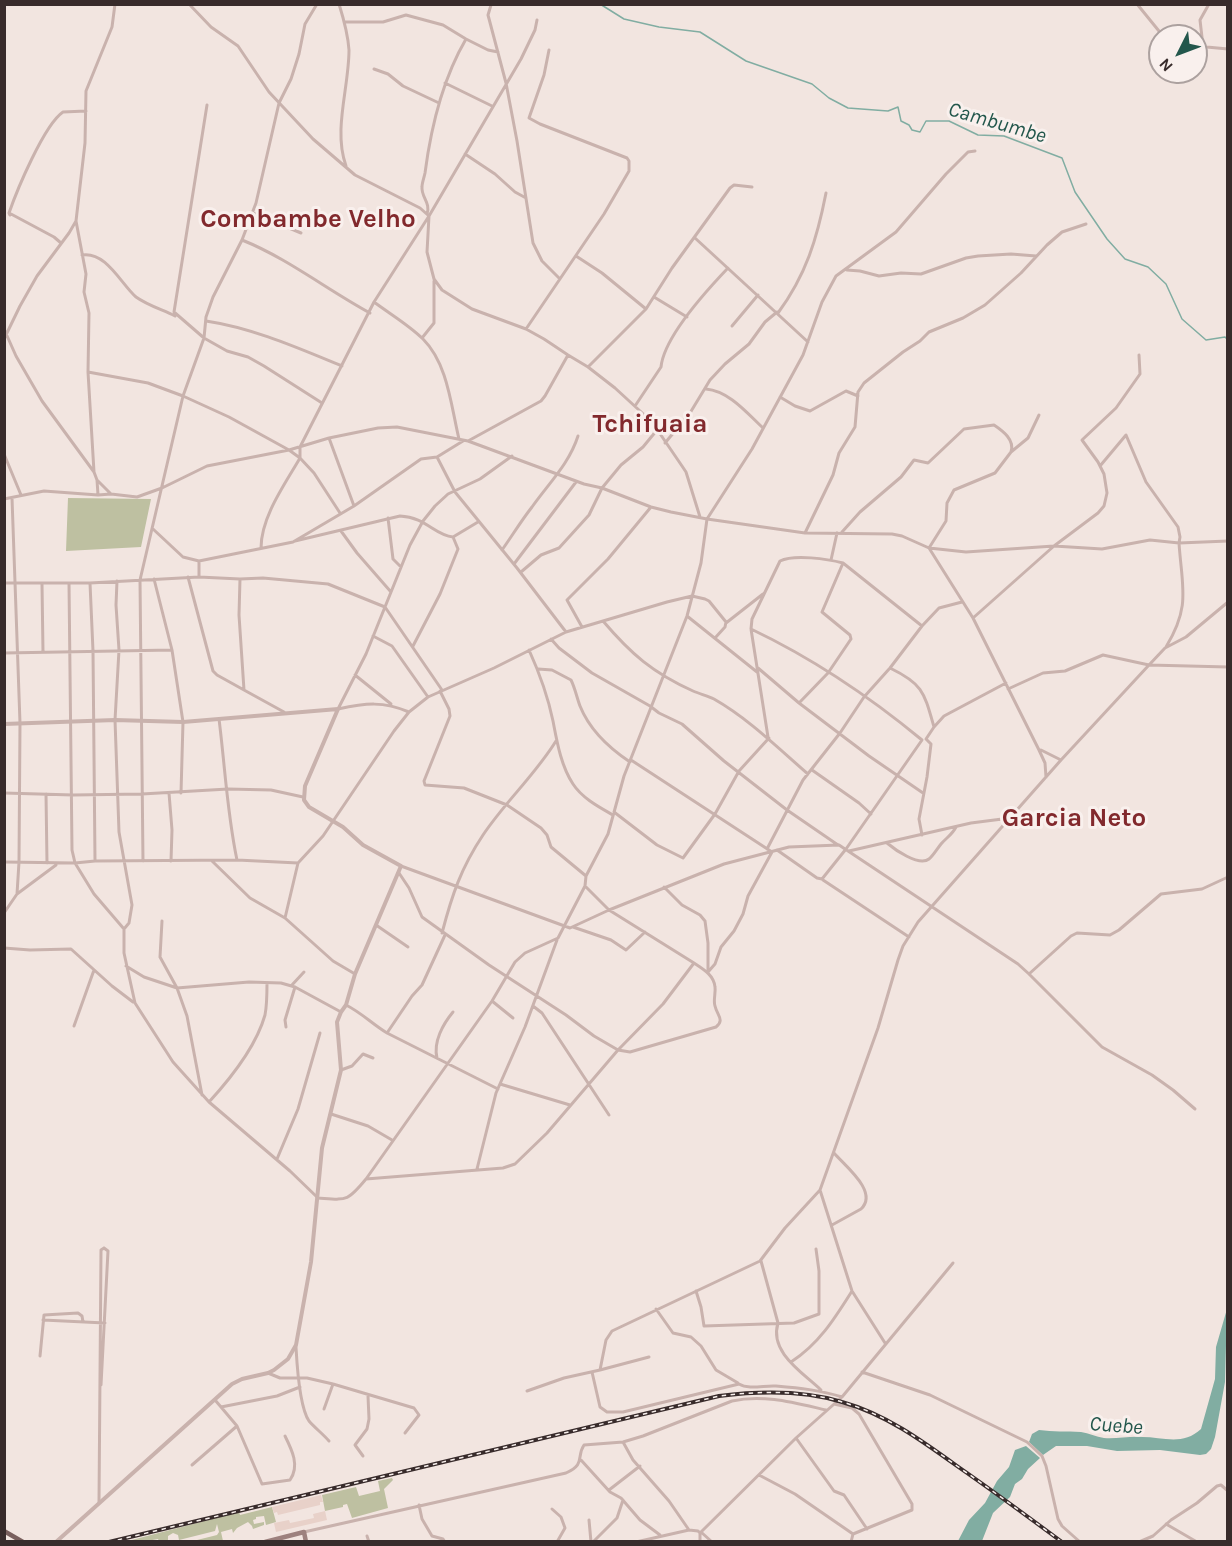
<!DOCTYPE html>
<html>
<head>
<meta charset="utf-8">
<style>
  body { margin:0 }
  #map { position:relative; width:1232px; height:1546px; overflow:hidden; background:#f2e5e0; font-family:Karla,sans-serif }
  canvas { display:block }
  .frame { position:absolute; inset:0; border:6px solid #382b2b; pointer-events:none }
  .north { position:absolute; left:1148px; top:24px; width:60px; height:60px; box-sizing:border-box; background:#f9f0ed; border:2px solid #aca19f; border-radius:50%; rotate:228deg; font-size:16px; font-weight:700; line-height:24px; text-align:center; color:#382b2b }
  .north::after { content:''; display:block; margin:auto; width:21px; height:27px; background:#23574c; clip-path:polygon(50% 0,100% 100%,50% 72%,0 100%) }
</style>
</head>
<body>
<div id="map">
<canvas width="1232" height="1546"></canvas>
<div class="frame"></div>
<div class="north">N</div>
</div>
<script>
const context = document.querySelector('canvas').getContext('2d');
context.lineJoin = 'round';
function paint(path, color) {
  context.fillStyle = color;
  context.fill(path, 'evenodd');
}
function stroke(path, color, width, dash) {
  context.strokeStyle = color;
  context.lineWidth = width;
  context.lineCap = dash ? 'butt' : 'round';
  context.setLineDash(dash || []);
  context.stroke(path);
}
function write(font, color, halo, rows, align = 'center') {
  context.font = font + ' Karla,sans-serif';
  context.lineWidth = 6;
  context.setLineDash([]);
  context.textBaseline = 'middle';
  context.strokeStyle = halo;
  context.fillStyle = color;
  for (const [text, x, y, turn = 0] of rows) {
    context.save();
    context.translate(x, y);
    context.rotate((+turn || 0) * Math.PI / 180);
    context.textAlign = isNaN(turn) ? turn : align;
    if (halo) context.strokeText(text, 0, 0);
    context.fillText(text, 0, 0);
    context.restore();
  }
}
paint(new Path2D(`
  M68,498L151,499L141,547L66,551Z
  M392,1478L393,1480L384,1489L388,1508L352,1518L347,1504L343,1505V1507L325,1511L322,1495L356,1487L359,1496L380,1491L378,1481Z
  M272,1507L276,1522L266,1525L264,1516L256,1517V1519L253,1520L254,1524L264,1522V1525L253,1529L252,1526L248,1522L237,1528L233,1533L232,1529L221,1532L223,1541H193L217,1535L219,1532L217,1524L215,1531L179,1540L178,1535L173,1533L168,1536V1541H159L158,1539L147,1541H128L239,1512L240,1515Z`), '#bec0a1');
paint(new Path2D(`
  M321,1495L323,1502H320V1505L278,1515L277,1512L274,1513L272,1507Z
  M325,1511L327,1520L276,1532L274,1523L289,1520L290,1523L314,1518L313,1514Z`), '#e8d1c9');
paint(new Path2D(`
  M1227,1309L1225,1382L1215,1437L1211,1449L1206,1454L1200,1455L1160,1450L1117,1451L1087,1446H1056L1043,1455L1029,1442L1032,1434L1039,1430C1053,1432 1066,1431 1081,1432C1089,1433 1096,1437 1104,1438C1116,1439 1130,1436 1142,1437C1163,1437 1183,1446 1201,1429L1215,1379L1216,1347Z
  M1026,1446L1040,1458L1028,1469L1022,1479L1015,1484L1010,1497L993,1513L982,1541H958L969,1520L985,1503L997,1481L1009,1467L1015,1450Z`), '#81ada2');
stroke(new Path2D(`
  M600,4L624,19L659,27L700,32L746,61L812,84L829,98L848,108L888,111L898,107L901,121L909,125L912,130L920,132L926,121H949L978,135L1004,136L1062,158L1075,192L1107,239L1125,259L1148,267L1166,284L1182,319L1206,340L1225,337L1228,340`), '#81ada2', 1.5);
stroke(new Path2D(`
  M189,4L211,27L238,46L269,92L313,139L355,175L420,208L429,216L427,252L434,279L442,290L472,309L526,329L544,339L568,355L588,367L615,388L652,422L682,466L686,472L700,517
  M339,4C344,20 348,34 349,50C349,88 333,130 346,166
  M1137,4L1163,36
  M491,5L488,15L506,83L517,141L533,243L542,261L560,279
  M345,22H383L406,15L443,25L466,39L488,50L498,52
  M1196,46L1228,49
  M1203,46L1200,20L1209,4
  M374,69L388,74L403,86L439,103
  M445,83L492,106
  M207,105L174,312L204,338L227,351L248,357L264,366L322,403
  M465,154L495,174L515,192L526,198
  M253,213L301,233
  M427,214C431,203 421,197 422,187C422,183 424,178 425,173C431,127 442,80 466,39
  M76,221L86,274L84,292L89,313L88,372L94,472
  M695,238L808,342
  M242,240C287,258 326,289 370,313
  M61,243L54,237L11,214L10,215L9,213C17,190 44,125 63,112L86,111
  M82,255C106,251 121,284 136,297C147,305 163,310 175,316
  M576,256L602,273L646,309
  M847,270L860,271L879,276L901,273L921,274L966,258L978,256L1011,254L1036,256
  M654,297L687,317
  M374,302C390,314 409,325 423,339C448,364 451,406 459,439
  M778,313C806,275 817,239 826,193
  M206,321C253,328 298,348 342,366
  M732,326L758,295
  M4,329L16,356L42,401L94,472L97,480L111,494
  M526,329L604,214L629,171V161L627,158L540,124L529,118L544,75L549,50
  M422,338L434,323V281
  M4,339L20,306L37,276L69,233L76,221L85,143L86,91L112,27L115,4
  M588,367L646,309L672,268L730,188L734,185L752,187
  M88,372L148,383L183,396L229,417L289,450L300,458L314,473L340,513
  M706,389C729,391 747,413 763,428
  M780,397L795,406L810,411L846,391L858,396
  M635,406L661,367C664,337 707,290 728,268
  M1039,415L1028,438L1011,452L995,473L954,490L947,503L946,521L929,548L973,618L1039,750L1045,763L1046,777
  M329,438L354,506
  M468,441L541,401L545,396L568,355
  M665,443L690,413L710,380L725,364L749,344L765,322L777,312
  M4,454L21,495
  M437,457L455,492L517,568L566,632
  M1100,466L1126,435L1146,482L1178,527L1180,537L1179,543C1182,588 1191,606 1166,647
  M97,480L98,495
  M12,498L20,723L19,862L17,894
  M4,499L44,491L98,495L111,494L137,497L162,488L207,466L289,450L329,438L378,428L397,427L468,441L584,484L602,488L651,507L671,512L707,519L805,533L892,534L902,536L929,548L966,552L1054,546L1102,549L1150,540L1179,543L1228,541
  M388,518L393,559L401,567
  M153,529L183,557L199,561
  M341,531L357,553L391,592
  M842,532L860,512L901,477L914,460L928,463L964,429L994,425C1003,431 1015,440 1011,452
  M805,533L833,475L839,453L855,427L858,392L864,383L903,352L920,341L929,332L963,318L985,305L1021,273L1047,245L1062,232L1086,224
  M295,541L400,516C426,517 434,535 453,537L478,522
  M261,548C261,517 285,484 300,458V447L374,302L429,216L521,59L535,30L537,20
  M502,550C512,536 521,521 532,507C549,483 569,464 578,436
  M831,560L837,533
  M514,564L576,482
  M521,572L541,555L559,548L589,515L602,488L621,465L643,447L657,430
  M188,577L213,671L217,675L244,690L239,615L240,579
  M199,577V561L293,542L354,506L421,459L437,457L463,441
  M154,579L172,650
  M117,581L116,605L119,650L115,720L119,832L132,905L129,923L124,929
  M4,583H90L199,577L240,579L263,578L328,584L385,607L442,690
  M69,583L72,850L75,863L94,894L124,929V953L135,1003L173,1062L209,1102L290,1171L318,1198C347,1200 347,1202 366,1179L492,1001L515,962L525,953L558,938L585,886L586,876L608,834L624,776L687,616L701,563L707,519L752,449L803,355L822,302L836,276L896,232L946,174L968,152L975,151
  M90,583L93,651L95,861
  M42,584L43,652
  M687,616L757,672
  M973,618L1054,546L1098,513L1104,506L1107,493L1104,474L1098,462L1082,440L1116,408L1140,374L1139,355
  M603,621C631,654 653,673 693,691C700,694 708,696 714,699C749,719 778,748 808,774
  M726,623L763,594
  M582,627L567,600L608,559L651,507
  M751,629C812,658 870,697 922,740L846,849L822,879L817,878L777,850
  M373,636L392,646L428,697
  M551,639L559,648L592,673L650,706L659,713L682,724L724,761L787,810L838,845
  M413,646L440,594L458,549L453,537
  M529,650C539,672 548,697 553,721C557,742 561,766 573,784C582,798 599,807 613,815
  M4,653L172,650L183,722L181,793
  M758,668L799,703L869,756L923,793
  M890,668C923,684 924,692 934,727L926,739L931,744L927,777L919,819L922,835
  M538,669L552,670L571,680C575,688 577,698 580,706C590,731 609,748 630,762
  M355,675L391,704
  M1008,689L1043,673L1065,671L1103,655L1149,665L1228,667
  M244,690L284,712
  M440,691L449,709L450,716L424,781L425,785L464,788L507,805L541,828L547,835L551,847L586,876
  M799,703L828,673L851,639L850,635L822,612L843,563
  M338,709L366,654L410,545L423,521L435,506L448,494L480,479L512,456
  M338,709C366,703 383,701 409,712
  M219,719C225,766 227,813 237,860
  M934,727L944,716L1006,683
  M768,737L751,629L752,619L780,561C794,554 828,559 843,563L922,626
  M1041,750L1061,760
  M631,760L772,852L748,896L743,914L734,931L721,947L715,964L708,972
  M812,770L859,803L871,814
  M4,793L73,795L142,794L228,789L271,790L303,797
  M169,793L172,830L171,861
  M46,794L47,863
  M614,812L657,845L683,858L715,814L739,771L769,738
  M887,843C894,849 919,867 929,859C933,856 937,849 941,844C946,838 952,835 956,827
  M767,849L803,780L840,733L864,697L890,668L922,626L939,608L962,602
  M849,851L971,823L1010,818
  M143,861L140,580L183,396L204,338L206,317L213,297L242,240L256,203L279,103L291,79L299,54L305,24L317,4
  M212,861L250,898L285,918L333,961L355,974
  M4,862L75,863L95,861L237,860L298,863L323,836L394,731L409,712L428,697L494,668L566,632L667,602L692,596L705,599L709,601L726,622L725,627L715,638
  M401,866L570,928L609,910L724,864L789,847L839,845L1018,964L1029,974L1102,1047L1152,1075L1173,1090L1195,1109
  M399,873L409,888L422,917L489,965L566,1015L594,1036L618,1050L630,1052L716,1027C725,1020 717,1015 715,1006C713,1000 716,993 715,987C714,975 703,969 694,963
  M823,880L909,937
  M664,887L682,905L700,915L705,921L708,943V972
  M4,913L17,894L56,865
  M285,918L298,863
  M162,921L160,957L177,988L187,1016L202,1095
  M376,925L408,947
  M573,927L611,940L626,950L645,932
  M442,933C452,895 461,868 483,835C505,802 535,775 556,741
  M4,948L30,950L71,949L112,986L133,1002
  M126,966L144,977L177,988L249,982L281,983L295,987L341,1012
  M1029,974L1071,936L1077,933L1110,935L1119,930L1161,894L1202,889L1228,877
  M291,986L304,972
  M492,1001L513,1018
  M346,1005C362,1013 372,1024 387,1033L498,1089
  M533,1006L542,1013L609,1115
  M74,1026L94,970
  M286,1027L285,1020L295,987
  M387,1033L412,996L422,985L445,935
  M437,1058C433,1042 443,1024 453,1012
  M341,1070L352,1066L363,1054L373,1058
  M500,1084L570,1105
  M209,1102C231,1078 256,1047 265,1015C267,1005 267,993 267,983
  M331,1114L368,1126L392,1140
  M277,1159L298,1109L320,1033
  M477,1169L496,1093L525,1027L557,940
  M366,1179L503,1168L515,1164L547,1133L618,1050L663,1004L694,963L609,910L586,887
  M820,1190L852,1291L885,1343
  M832,1225L861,1209C879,1192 845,1166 834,1153
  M761,1261L778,1323C769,1352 802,1372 821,1390
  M696,1291L701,1307L704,1326L794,1323L819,1314V1271L816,1249
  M656,1309L673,1333L691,1337L701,1346L716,1370L738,1383
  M43,1320L105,1323
  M296,1347C297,1365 299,1406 309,1421C315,1428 323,1434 329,1441
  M40,1356L44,1315L78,1313L82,1316L83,1322
  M791,1362C819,1344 835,1318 852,1291
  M600,1370L649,1357
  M592,1372L600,1407L607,1412H623L739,1384C749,1390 765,1385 776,1386C799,1388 820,1390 842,1397
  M862,1372L930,1395L1027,1442L1042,1456L1046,1466L1058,1519L1062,1526L1080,1542
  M268,1373L280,1378H307L333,1384L414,1408L419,1415L405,1433
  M101,1385L108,1251L104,1248
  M527,1391L564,1378L600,1370L606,1340L612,1331L760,1261L785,1228L820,1190L878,1028L898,960L903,946L918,922L1061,760L1149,665L1165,648L1186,637L1228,602
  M215,1400L221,1407L277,1396L300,1387
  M221,1407L237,1426L262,1484L290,1480C300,1466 292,1450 285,1436
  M324,1409L333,1384
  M796,1438L834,1491L844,1495L867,1529
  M623,1442L633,1460L669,1501L689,1530
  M363,1456L355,1445L367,1429L369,1419L368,1396
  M581,1460L610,1492L621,1498L640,1520L660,1535
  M192,1465L237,1426
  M759,1475L795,1494L853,1534L912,1510V1504L859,1414L852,1408L834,1404
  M609,1490L640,1466
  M99,1502L101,1250L104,1248
  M419,1505L422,1519L432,1536L443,1539L445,1542
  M552,1509L561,1517L565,1528L557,1542
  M589,1520L591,1542
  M1166,1524L1197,1542
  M304,1532L566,1473C586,1464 576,1457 584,1445L623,1442L643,1436L732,1401C764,1394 795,1403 826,1410
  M701,1532L712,1542
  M367,1536L369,1542
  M593,1542L617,1518L623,1500
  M636,1542L689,1530L698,1531L700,1533
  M700,1542V1533L796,1438L842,1397L953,1263
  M851,1542L853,1534
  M1139,1542L1153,1536L1171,1520L1197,1503L1217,1486L1221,1485L1228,1491`), '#c9b2ad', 3);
stroke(new Path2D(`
  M4,724L115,720L183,722L338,709L305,786L304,800L309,807L343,827L363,845L401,866L355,974L346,1005L341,1012L337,1022L341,1070L322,1148L311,1262L296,1345L288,1359L274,1370L268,1373L242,1379L232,1384L56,1542`), '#c9b2ad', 4);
stroke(new Path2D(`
  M265,1542L304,1532L306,1542`), '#9d817e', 4.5);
stroke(new Path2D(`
  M4,1531L23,1542`), '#795f5d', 4.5);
const rail = new Path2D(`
  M109,1542L719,1396C759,1391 803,1390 842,1402C885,1414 921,1440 957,1466C993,1491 1027,1516 1062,1542`);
stroke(rail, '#382b2b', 4);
stroke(rail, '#f9f0ed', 1.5, [4.5]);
write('italic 21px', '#23574c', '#f9f0ed', [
  ["Cambumbe",997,123,16],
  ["Cuebe",1116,1426,4]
]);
write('bold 26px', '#82292d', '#f9f0ed', [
  ["Combambe Velho",308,220],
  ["Tchifuaia",650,425],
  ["Garcia Neto",1074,819]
]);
</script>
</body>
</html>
